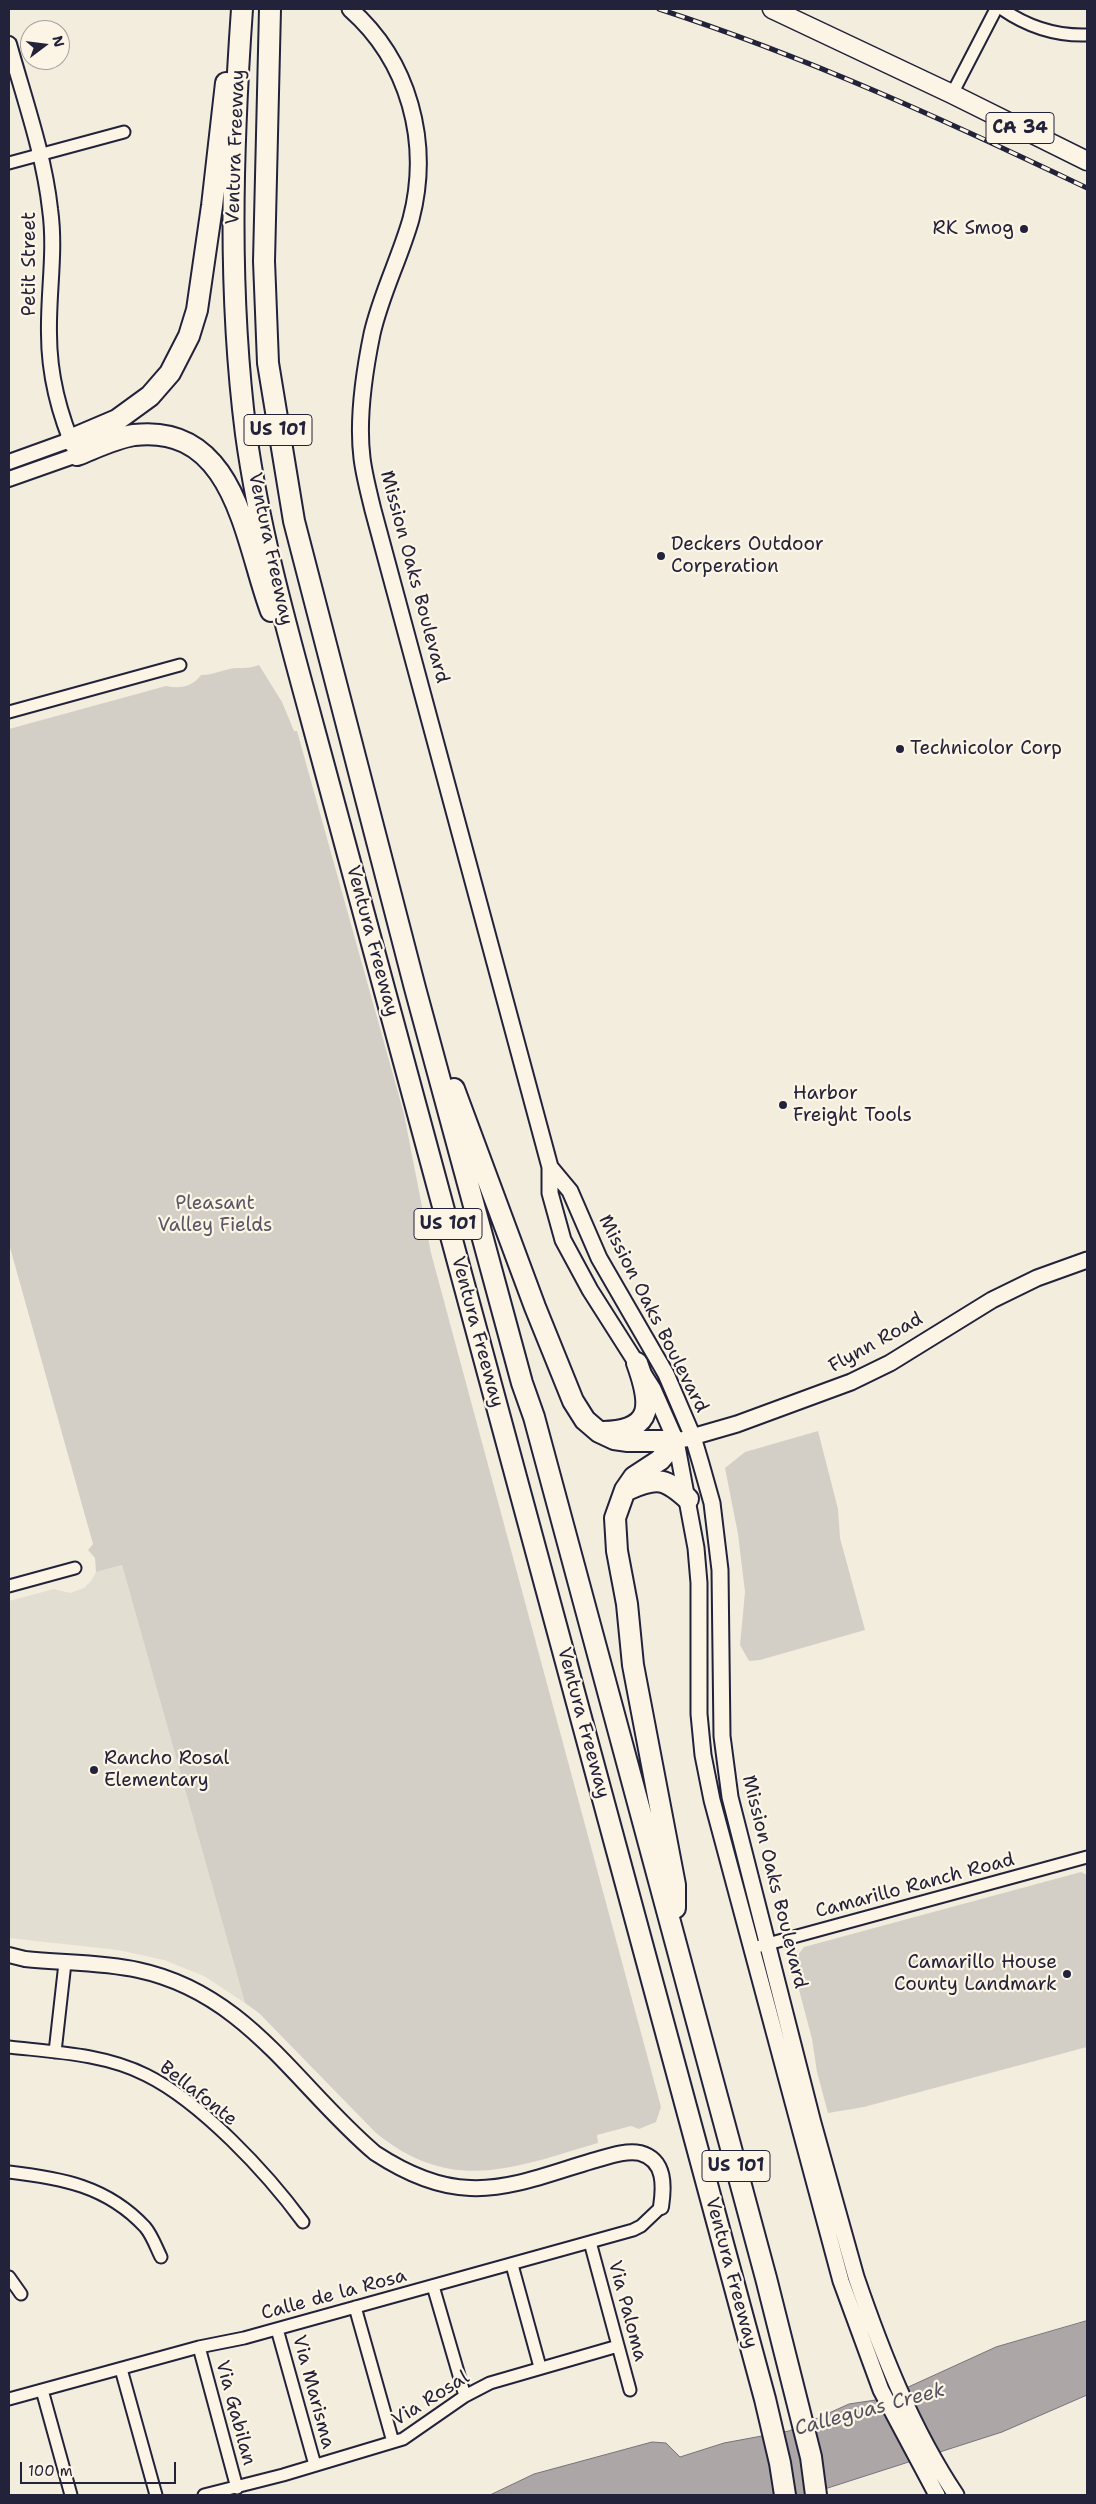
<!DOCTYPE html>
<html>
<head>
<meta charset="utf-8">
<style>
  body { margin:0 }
  #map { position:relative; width:1096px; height:2504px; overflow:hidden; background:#f3edde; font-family:"Shantell Sans",sans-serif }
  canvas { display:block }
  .frame { position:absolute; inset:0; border:10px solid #22223b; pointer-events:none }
  .north { position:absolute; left:20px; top:20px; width:50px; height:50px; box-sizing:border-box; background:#fcf5e5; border:1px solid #a5a1a1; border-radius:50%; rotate:75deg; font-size:14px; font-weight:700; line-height:20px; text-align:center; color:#22223b }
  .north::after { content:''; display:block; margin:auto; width:18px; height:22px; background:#22223b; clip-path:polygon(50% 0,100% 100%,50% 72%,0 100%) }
  .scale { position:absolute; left:20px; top:2462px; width:156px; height:22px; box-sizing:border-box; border:2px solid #22223b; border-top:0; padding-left:6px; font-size:15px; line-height:18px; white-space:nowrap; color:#22223b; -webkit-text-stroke:4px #fcf5e5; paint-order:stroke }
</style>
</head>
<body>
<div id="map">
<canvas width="1096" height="2504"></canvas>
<div class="frame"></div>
<div class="north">N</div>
<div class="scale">100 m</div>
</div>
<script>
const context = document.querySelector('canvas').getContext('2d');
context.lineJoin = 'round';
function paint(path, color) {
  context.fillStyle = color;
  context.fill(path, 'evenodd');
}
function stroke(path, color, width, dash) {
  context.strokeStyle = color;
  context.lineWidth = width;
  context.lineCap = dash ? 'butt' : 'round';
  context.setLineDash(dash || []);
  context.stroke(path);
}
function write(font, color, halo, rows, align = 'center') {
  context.font = font + ' "Shantell Sans",sans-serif';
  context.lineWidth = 4.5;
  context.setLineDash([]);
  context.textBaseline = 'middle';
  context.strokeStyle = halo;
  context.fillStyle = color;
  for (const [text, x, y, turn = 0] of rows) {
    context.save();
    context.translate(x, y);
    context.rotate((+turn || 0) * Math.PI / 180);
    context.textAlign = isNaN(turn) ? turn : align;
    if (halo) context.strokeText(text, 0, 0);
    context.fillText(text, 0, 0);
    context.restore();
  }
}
paint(new Path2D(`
  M122,1565L245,2003L204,1976L164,1960L118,1950L9,1938V1601L54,1589L70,1593L84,1588L91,1581L96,1572Z`), '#e3ded2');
paint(new Path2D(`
  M259,665L282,702L294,731H297L404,1114L431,1253L661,2107L656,2122L639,2129L631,2126L597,2135L598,2143C513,2168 451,2195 375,2132L259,2013L245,2003L122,1565L96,1572L95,1558L88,1550L93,1544L9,1244V729L166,686C180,689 192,687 201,675C215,675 226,668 238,668C246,668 251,668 259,665Z
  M818,1431L838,1509L840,1538L865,1630L760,1660L749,1661L740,1645L745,1592L738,1534L725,1468L745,1452Z
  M1081,1872L1087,1875V2047L864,2107L828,2113L817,2072L812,2039L792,1963L804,1947Z`), '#d4cfc6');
const water = new Path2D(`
  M1087,2321V2395L1002,2432L806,2495H490L534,2474L652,2442L666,2443L680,2457L724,2443L789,2431L849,2404L882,2399L996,2347Z`);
paint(water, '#aca7a6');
stroke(water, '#75727b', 1);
const minor = new Path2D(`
  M1002,9C1028,27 1056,36 1087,35
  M952,94L996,9
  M9,163L124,132
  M9,712L180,665
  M9,1586L75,1568
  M753,1948L1087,1857
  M9,2047C54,2052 105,2054 146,2075C201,2102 267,2173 303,2222
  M55,2052L65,1963
  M9,2172C61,2178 107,2186 145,2227C152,2235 156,2247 161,2257
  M590,2242L630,2390
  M512,2265L540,2367
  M9,2277L21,2294
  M433,2286L465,2396
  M355,2307L393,2442
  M277,2329L315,2465
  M199,2347L237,2488
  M121,2369L156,2495
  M42,2390L71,2495
  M9,2399L199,2347L244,2338L633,2230L641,2226L661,2207
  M204,2495L283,2475L403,2439L465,2396L490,2383L618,2346`);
const tertiary = new Path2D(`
  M9,44C24,98 44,154 50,209C56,251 48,292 49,334C49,376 60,417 77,455L9,479
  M9,462L70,440
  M9,1955L25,1959C62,1963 102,1962 138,1970C247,1993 297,2087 375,2153C404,2172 436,2187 470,2188C511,2190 554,2172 592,2161C607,2157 625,2150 640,2153C666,2160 664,2187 661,2207`);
const secondary = new Path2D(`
  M350,9C409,61 431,142 411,219C400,258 381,294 372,334C364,373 357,418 362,458C364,475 369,493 373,510L550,1167V1193L563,1240L590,1290L653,1389L676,1441L696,1548L699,1583V1714L703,1755L712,1800L841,2281L881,2390L937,2495
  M550,1167L570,1191L599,1258L666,1374L693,1437L701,1464L712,1503L720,1570L722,1736L730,1797L813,2123L856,2277C882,2353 912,2429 956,2495
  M685,1439L737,1424L851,1382L890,1363L992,1300L1037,1278L1087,1260`);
const primary = new Path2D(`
  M772,9L952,94L1087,161`);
const motorway = new Path2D(`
  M242,9C232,151 228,293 246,434C259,529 285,622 310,714L765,2399L780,2463L785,2495
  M270,9L264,261L268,363L294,521L415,988L522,1383L534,1417L766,2278L811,2457L816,2495
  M70,440L117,420L150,396L170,373L189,336L197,310L212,206L226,83
  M77,455C95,448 115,438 134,435C236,423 245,542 271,611
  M454,1089L535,1307L573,1401L585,1420L599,1432L614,1439L628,1441H676
  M603,1432C656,1431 651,1402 637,1363
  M629,1489C658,1476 666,1479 688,1499
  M675,1908V1885L633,1665L627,1604L617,1551L615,1518L625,1490L634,1477L660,1460L676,1441`);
stroke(minor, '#22223b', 15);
stroke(tertiary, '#22223b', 18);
stroke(secondary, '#22223b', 19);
stroke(primary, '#22223b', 21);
stroke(motorway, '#22223b', 24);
stroke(minor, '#fcf5e5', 11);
stroke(tertiary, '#fcf5e5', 14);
stroke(secondary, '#fcf5e5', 15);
stroke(primary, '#fcf5e5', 18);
stroke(motorway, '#fcf5e5', 20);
const rail = new Path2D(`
  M659,9C807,57 947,121 1087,188`);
stroke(rail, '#22223b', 5);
stroke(rail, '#fcf5e5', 3, [9]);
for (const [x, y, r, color] of [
  [1024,229,5,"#22223b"],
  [661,556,5,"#22223b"],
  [900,749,5,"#22223b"],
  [783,1105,5,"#22223b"],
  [94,1770,5,"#22223b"],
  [1067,1974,5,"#22223b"]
]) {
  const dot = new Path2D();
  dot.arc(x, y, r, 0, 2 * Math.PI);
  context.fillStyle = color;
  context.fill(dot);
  stroke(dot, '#fcf5e5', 2);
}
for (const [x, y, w] of [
  [1020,128,68],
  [278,430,68],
  [448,1224,68],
  [736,2166,68]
]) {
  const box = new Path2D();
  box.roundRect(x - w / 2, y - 15.5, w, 31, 4);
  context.fillStyle = '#fcf5e5';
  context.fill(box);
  stroke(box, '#22223b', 1);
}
write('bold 18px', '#22223b', null, [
  ["CA 34",1020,128],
  ["US 101",278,430],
  ["US 101",448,1224],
  ["US 101",736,2166]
]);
write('19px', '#22223b', '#fcf5e5', [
  ["Ventura Freeway",236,147,-88],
  ["Petit Street",30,264,-90],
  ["Ventura Freeway",270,549,78],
  ["Mission Oaks Boulevard",414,577,75],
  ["Ventura Freeway",372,941,75],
  ["Mission Oaks Boulevard",653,1314,63],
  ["Ventura Freeway",477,1332,75],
  ["Flynn Road",876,1343,-29],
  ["Ventura Freeway",583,1723,75],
  ["Mission Oaks Boulevard",774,1882,76],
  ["Camarillo Ranch Road",915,1886,-15],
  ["Bellafonte",198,2094,38],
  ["Ventura Freeway",731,2273,75],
  ["Calle de la Rosa",334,2295,-15],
  ["Via Paloma",627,2311,75],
  ["Via Marisma",313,2392,75],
  ["Via Rosal",431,2399,-32],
  ["Via Gabilan",235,2413,75]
]);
write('19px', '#22223b', '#fcf5e5', [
  ["RK Smog",1014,229,"right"],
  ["Deckers Outdoor",671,545],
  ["Corperation",671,567],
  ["Technicolor Corp",910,749],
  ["Harbor",793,1094],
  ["Freight Tools",793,1116],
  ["Rancho Rosal",104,1759],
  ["Elementary",104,1781],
  ["Camarillo House",1057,1963,"right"],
  ["County Landmark",1057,1985,"right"]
], 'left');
write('19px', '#575665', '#fcf5e5', [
  ["Pleasant",215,1204],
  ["Valley Fields",215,1226]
]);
write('italic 20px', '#525160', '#fcf5e5', [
  ["Calleguas Creek",870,2410,-15]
]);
</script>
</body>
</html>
